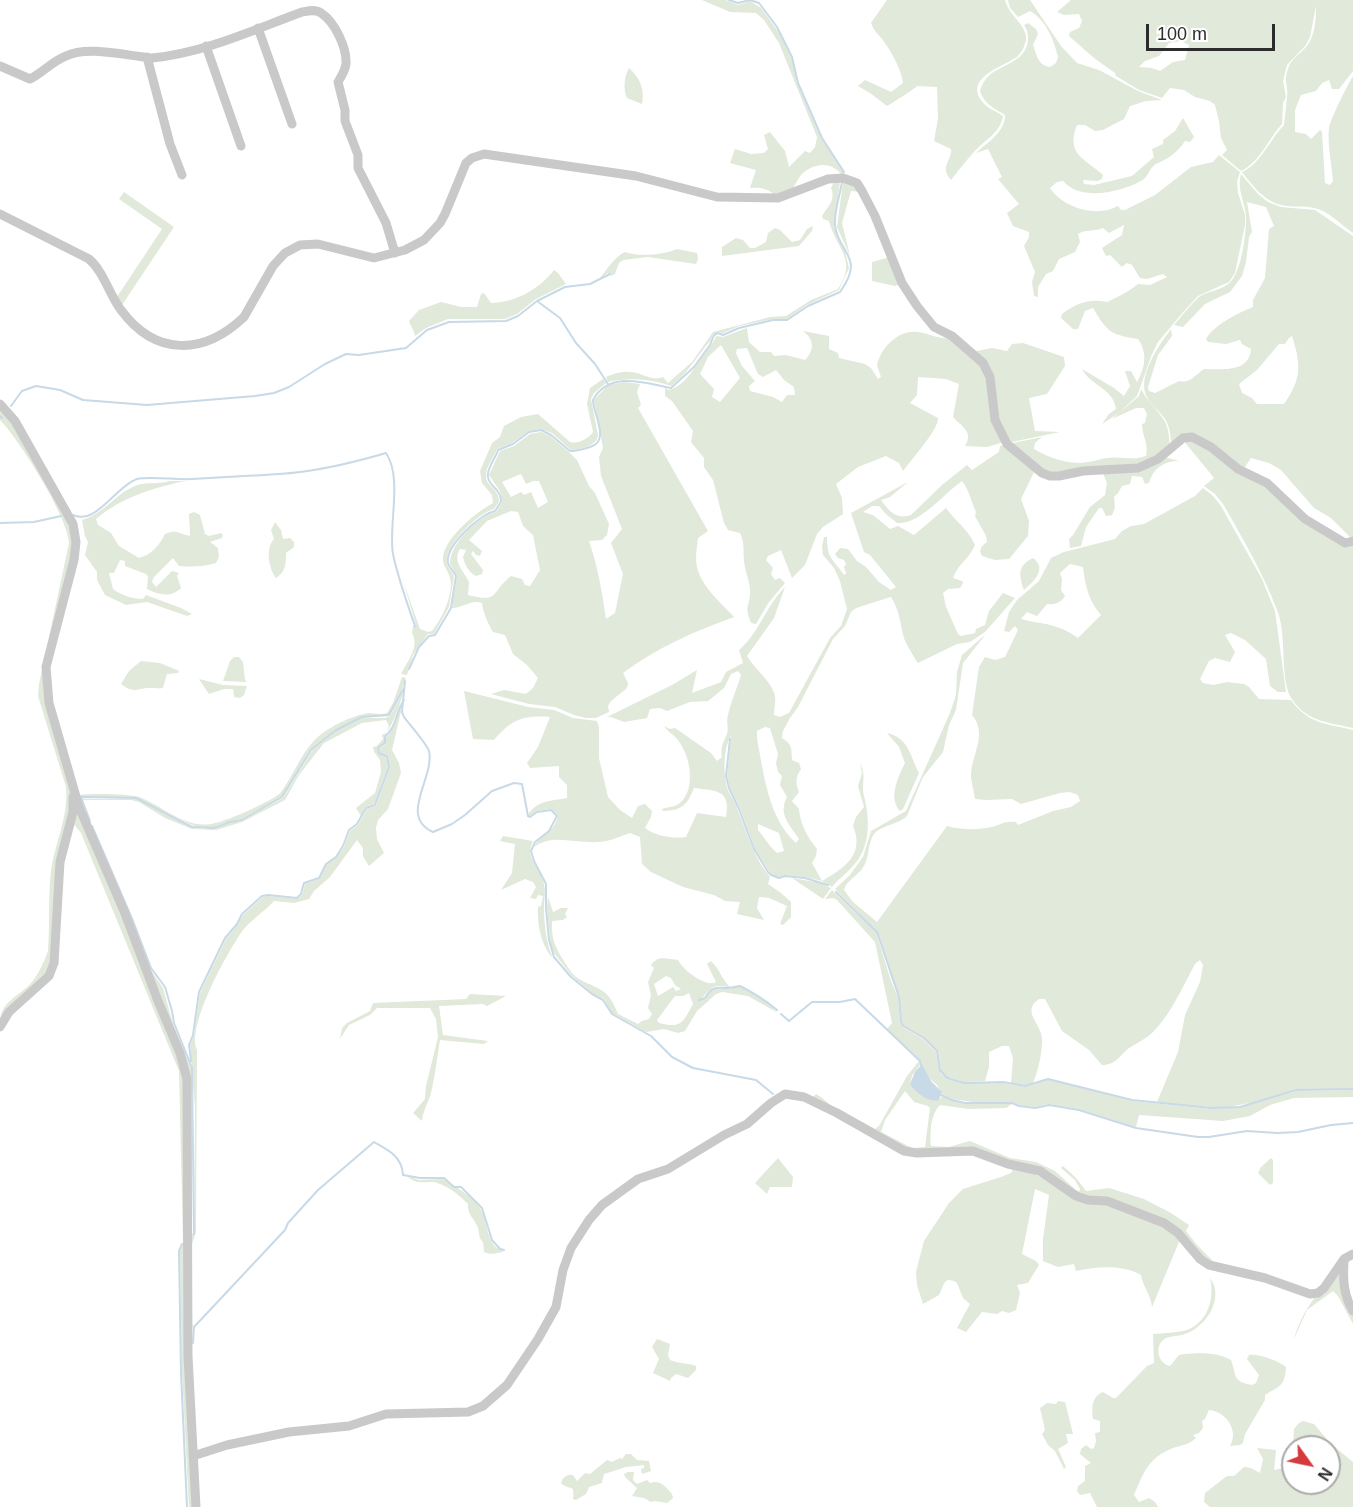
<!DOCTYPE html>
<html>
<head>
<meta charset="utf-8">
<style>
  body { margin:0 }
  #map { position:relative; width:1353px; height:1507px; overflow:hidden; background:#fff; font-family:Helvetica,sans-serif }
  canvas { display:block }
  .north { position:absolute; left:1281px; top:1435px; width:60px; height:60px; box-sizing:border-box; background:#fff; border:2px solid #ababab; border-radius:50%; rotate:123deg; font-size:16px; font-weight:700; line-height:24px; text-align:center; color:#2c2c2c }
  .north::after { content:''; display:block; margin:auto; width:21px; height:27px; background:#d53b3c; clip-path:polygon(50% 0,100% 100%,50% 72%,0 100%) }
  .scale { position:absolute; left:1146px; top:24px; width:129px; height:27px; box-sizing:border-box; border:3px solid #2c2c2c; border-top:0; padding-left:8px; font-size:18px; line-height:21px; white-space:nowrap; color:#2c2c2c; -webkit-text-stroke:4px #fff; paint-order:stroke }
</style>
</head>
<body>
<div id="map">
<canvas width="1353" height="1507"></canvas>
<div class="north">N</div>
<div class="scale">100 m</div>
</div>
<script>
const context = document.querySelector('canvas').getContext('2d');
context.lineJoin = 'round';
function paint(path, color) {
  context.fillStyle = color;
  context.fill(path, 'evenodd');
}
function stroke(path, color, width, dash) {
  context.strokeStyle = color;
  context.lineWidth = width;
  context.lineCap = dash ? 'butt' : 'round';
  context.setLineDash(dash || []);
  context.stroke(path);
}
paint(new Path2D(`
  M702,0H726L738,5L750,1L761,8L780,34L793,62L797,83L821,138L844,172L843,177C833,161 814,162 801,175C797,180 794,187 791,192L777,197C769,189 761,187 750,188L756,170L730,163L735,149L751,154L764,153L768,149L764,135L770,132L785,151L789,167L805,151L810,153L815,147L817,137L779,43L764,20L756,13L730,12Z
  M887,0H1005C1009,16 1028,26 1026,40C1025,45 1022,52 1018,56C1006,66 965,76 981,100C986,108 996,111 1003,116C1000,134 984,140 973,153C965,162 958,171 951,180C939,166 952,162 951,149L934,141L938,119L937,87L917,86C916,88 889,105 887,106L870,93L858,86L865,80L891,92L903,83C901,68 891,51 882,39C877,33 874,31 871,23Z
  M1008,0H1030L1061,46L1077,63L1099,70L1138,91L1162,100L1146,101L1130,106L1124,119L1103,130L1095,131L1085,125H1077C1065,155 1086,159 1103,175L1102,179L1097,181L1083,180L1084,184L1094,185L1132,176L1154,157L1152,149L1163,144V140L1175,131L1183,118L1194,137L1190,142L1185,141C1178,152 1168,159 1156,164C1149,168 1148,178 1141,181C1119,193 1080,201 1063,181L1057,182L1050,188C1063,208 1097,218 1118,206L1121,210H1125L1155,195L1191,167L1213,162L1219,155L1240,172L1237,182L1238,193L1245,215V225L1235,273L1229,282L1198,296L1185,310L1158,342L1152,354L1137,396L1119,413L1102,424L1109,414L1116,409C1114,389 1090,385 1082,369L1114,388L1124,396L1130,386L1125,371H1131L1137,382C1145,368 1148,353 1138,339C1111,335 1107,332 1093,308L1085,311L1078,329H1073L1061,318L1062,314C1076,303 1090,298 1107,302C1118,297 1130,291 1138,284L1150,285L1167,277L1163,274L1147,279L1140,278L1132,265L1127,263L1122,267L1110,255L1106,256L1102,248L1122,235L1124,225L1109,233L1103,228C1094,232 1085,229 1078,234L1080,242L1075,252L1059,259L1053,271L1046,274L1038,287V297L1034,296L1032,282L1035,272L1024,246L1029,237V232L1013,226L1007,213L1019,204L998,179L1002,177L988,149L976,153C988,142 1005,132 1005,115C994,108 984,104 980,91C987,69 1002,70 1018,58C1029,50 1031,35 1024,25L1028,23L1036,29L1038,34L1033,45C1037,56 1038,65 1050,67L1056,63L1058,57C1054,40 1046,20 1030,11L1018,17L1010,8Z
  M1071,0H1353V71L1339,89H1332L1329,80L1322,83L1316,91L1301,95L1295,110V132L1306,134L1311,139L1320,130L1322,132L1325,183L1330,185L1333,181C1332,166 1327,143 1329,128C1330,120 1348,84 1353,76V233C1341,225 1329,211 1314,208C1303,205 1292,208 1281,205C1264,201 1252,185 1242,172C1261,164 1270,139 1284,125C1285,116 1286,106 1287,97C1289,86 1283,83 1288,69C1291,59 1300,54 1306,47C1315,36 1316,20 1316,6L1310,37L1306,45L1287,65L1283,81L1286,97L1283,103L1282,124C1269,138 1260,162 1241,171L1222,155L1227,150L1221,138L1219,121L1215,105L1210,101L1195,97L1184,90L1170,88L1162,98L1139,90L1116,76L1115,73L1094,58L1069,36L1070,32L1079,28L1082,21L1079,14L1064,15L1057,12ZM1181,41L1189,45L1185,60L1173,62L1160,71L1152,68L1139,67L1145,61L1159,56L1169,43Z
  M629,68C640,78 645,89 642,104L627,98C623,89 624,77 629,68Z
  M1241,174L1258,194L1268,202L1281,207L1315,210L1353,236V540L1331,518L1314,508L1281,470L1269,463L1251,458L1243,470L1192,437L1171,446C1171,437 1170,427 1165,419C1160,411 1151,406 1147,397C1136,378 1159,345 1171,329L1172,336L1158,355L1148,387L1149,391L1155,393L1179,381C1190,384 1195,375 1204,369C1223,369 1249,373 1251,349L1242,344L1240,340L1226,344L1208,342L1206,339C1214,325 1238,313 1253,307V300L1265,278L1269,229L1274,226L1266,207L1247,202L1252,232L1249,237L1246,262L1242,276L1230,292L1205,304L1183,327L1174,325C1182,316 1190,305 1199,297C1207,291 1219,291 1228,284C1241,275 1245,239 1246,224C1248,206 1236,192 1241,174ZM1292,336C1301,364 1302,379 1284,404H1257L1252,398L1242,393L1239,384L1257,370L1279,344H1285L1289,338Z
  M835,180L849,182L860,192L851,191L842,223L850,256L837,227L843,182H840L834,227L845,251L849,268L839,290L807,305L787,319H773L739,326L723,333L718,332L713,334C711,342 707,344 703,350C692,364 685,375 671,386C653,379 627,377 608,382L606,377C613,374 622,371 630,372C642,372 651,382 663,377L668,383L692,362L713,332L770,317L786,316L811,300L838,289C858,260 836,248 829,221L823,219L822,216C828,206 836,200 831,188Z
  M124,192L174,227L122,305L117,297L162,229L119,199Z
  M813,226L812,231L799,246L722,256V247L736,238L743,240L750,248H755L766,242L768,233L775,228L780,230L792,242L800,240L807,229Z
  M677,249L697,253L698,259L696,264L648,257L623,260L619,263L615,274L611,276L608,273L599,279C606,271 615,256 625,252C639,257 663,255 677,249Z
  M890,257L900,284L895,286L872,281V262Z
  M554,270L558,273L566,284L536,299L517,314L505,319H448L426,328L415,336C414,330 411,327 409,321L419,310L441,302L461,307H477L481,294L484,293L491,303C514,303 540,289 554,270Z
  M747,328L749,342L760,352H771L774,356L786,355L805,360C815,350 814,339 803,331L829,336V349L838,353L839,358L865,364L871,368L878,379L881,377L877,365C881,347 899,329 918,332C932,334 936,339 951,338L975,358L986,373L1004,442L987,447L965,446C974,432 962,427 953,417L959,384L946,379L918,377L917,395L910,403L938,418C939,429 911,460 903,471L899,463L886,456L858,467L836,484L842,498L843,514L823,527L817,534L805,565L792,578L781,550L768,556L766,560L773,568L771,574L775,580L780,578L785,583L769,602L756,624L751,623C745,606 748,610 750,595C751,582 745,573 744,561C743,551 745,543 740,533L728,530L724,523L713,480L704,467V458L691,442L693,431L672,401L665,396V387L668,390C685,387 695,366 705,353C709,347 713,344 716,336L723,337ZM721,345L740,378L720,402L712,397L714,389L700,374L708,357ZM747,348L758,374L763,377L776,370L784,380L794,387L795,395H787L782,402L773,397L750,391L749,386L755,381L742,366L736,353L737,349Z
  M1023,343L1064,357L1065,366L1047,394L1029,398L1035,431L1060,432L1007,443L999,429L992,384L972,352L992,348L1007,351L1012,344Z
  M603,379L606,383L594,393L591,399L598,435C597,446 581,449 571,450L552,433L541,429L529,431L512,443L497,449C494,457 485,468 486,476C486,487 499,488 499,502L494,509C478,513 443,546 447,564C448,568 452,572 454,576L449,607L434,634H428L413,655L407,675L401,674C407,662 420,647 412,633L413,626L416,625L403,581L420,629L428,632L432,631C442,619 456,590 449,575C447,569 442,564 443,557C445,538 476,512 493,503L492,495L482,483L480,471L492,443L500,437L504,426L521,417L538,414L570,442C578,444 588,439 593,432L587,404L590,388Z
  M624,382L640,384L637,392L641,405L638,408L708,531L698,538C697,547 695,557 697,567C701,586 721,603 734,617C695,631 656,648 623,673L628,683L627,688L611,701L608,706L609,712L596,718H586L574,715L555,707L529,704L491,694L504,690L526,694L533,688L538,678L527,665L513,654L505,635L493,632C488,624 483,612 482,603C470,599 464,608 452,608L457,576L450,564C449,545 478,516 496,512L502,503L500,491L489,475L500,451L514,446L530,434L541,432L550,436L570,453L577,460L589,486L595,493L609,524L607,535L602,540L589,541C598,567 602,592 606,619L615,613L623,574L611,543L622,529L601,476L599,457L603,448L594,400L608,385ZM521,474L526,484L533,481H539L548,502L538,508L531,492L524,495L521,492L511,497L502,482ZM511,511L518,512L523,526L533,535L540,570L530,586L525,585L522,579L511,576C490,593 500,603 468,595L469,582C464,571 452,562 460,549L466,550L463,557C465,565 468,572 476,576L482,574L483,570L471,554L473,551L476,555L480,556L482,551L469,540L487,521Z
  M1141,389C1147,401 1157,409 1164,420C1169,428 1169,438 1170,448L1148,464L1050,476L1008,444L1042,437L1035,443L1034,449C1053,460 1072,466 1094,461C1099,460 1103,458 1108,458C1122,456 1133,461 1146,456C1149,444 1142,436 1142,424L1145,423L1147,414L1144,408H1136L1112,419L1139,396Z
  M0,408L6,413L62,505L74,542L45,667L71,783L72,801L54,942L47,975L0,1023C0,1001 19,997 32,982C39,973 44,962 48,951C50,924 48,897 51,871C55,842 69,816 66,787L38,696L39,684L69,543C69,519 19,439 0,420V416L2,417L0,415Z
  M1191,439L1265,484L1296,515L1353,543V728C1328,722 1305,722 1290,696C1280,677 1287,633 1277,610C1263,573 1243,539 1223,504L1215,494L1204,486L1214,478L1183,440Z
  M1005,445L1035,470L1021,499L1029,521L1028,536L1009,559L995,560L982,556L980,551L982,546L987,542L986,536L975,516L976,512C971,501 969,490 962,481C944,493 920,525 897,523L886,514L879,506H872L863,512L873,515L890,529L898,526L914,535L946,508C955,521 969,530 975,545C970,558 957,565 953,578L962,581L963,583L960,588L948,589L943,593L946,607L958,634L961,636L975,633L976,629L985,625L989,611L1003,593L1015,598L985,632L970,642L957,644L918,663C915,659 905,642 904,638C900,623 900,611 891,597L856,608L851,612L845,626L833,639L798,707L790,718L783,731L782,738C793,745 791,748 792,760L799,763L801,769C796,776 795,783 799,792L792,801L799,809C800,824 808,838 817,849L816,856L812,863L822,881C845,868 865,854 853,826L856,817L864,807L858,786L862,773L860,763C867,776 861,784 864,796C870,819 871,848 852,867C846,874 838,879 832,887L822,881L805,877L785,875L779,877L772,875L769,871L755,849L740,808L730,788L727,776L731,736C723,748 723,776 728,790C731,797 736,803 738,811C748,834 753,857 770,877L768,884L781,893L791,902V917L783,925L780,924L787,906L769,898L759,897L757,908L764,920L737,914L740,902L725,901L714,895L683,887L651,872L642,864L640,837L630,833C620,836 609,842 598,842C574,844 554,833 534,847C540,834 555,833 558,815L551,809L537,811L530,816L528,815C537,800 552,801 567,798V785L559,777V766L530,768L527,763L538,747L550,717C523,715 512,719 494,740L473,739L464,691L528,707L554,710L573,718L597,721L599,727V758L608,797L620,810L632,818L638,806L645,804L652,811L651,817L645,828C655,836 673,839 686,837L697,813L726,817C731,789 716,791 694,788C687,805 683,810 663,811L662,809C668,807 676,807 680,803C697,788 690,754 677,739C673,734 668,732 664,726L670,729L675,728L711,753L717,761L722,757C720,748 723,743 727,734C729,729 726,721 728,715C731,702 737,688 741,675L738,671L731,674L724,688L708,701L690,702L667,711L660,708L650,709L647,718L624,722L611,717H607L672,685L697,670L692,693L721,682L726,672L743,663L739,650C759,633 766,606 785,587L774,618L747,656C755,670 772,681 775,696C776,701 774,708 774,715L780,717L789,713L830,638L841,626L847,609L840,581L834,568L823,555L822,546L824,537H827C827,560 833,558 844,575L846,573L844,567L846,564L844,560L838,558L835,554L840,548L848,549L857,561L866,567L879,582L891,590L896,587L870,555L864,552L851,513L908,482L890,497L881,500C889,511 896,520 911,515L942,485L967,465L972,470L999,452L1000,446ZM765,727L770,728L778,754L776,763L778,772L782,776L780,785L787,797C778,814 789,824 799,839L796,843C768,818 764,774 757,739V731ZM758,824L779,833L784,851L777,853C769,846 764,837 758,830Z
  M1164,457L1179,461C1164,461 1153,468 1149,483L1145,484L1142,477L1132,476L1130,484L1122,486L1118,493L1114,497L1115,508L1112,515L1106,516L1102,508H1099L1086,527L1081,546L1070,548L1069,539L1073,535L1090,507L1105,495L1107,483L1102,471L1130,472Z
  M169,481H185C153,488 122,497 96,519L98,525L111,533L119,546L139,558C151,555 159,546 165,534C178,529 178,534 190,536L189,514L194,512L200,515L205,534L209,536L221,533L223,535L222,538L210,542L218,548L219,557L216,563C202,567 192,567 179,566L173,558L154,577L152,582L156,587L172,571L179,573L177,576L181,588C171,598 159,595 147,589L148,577L146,574L125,566V561L120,560L114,573H109L113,589C121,595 132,599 143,599L146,595L181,608L192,614L187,616L147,602L126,605L105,595L97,580V572L85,555L88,542L85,536L82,520C104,514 115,494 135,486C146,481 158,485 169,481Z
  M1203,488L1213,496L1221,506L1262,579L1275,611L1286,692H1278L1270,686L1266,659L1245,640L1231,633L1225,635L1235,652L1230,662L1215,658L1209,661L1200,679L1203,683L1213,685L1227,682L1244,684L1249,687L1259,699L1291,700C1310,725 1325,723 1353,730V1089H1296L1255,1102L1223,1108L1167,1104L1157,1102L1178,1052L1185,1015L1200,982L1203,965L1200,960L1195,964C1183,986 1171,1014 1153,1032C1146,1039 1137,1043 1129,1048C1119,1056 1116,1065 1102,1065L1089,1050L1062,1031L1045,999H1039C1020,1012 1043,1024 1042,1041C1042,1054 1038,1071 1033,1083L1025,1085L1011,1083L1013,1058L1009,1046H1002L989,1052V1067L985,1081L965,1082L946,1077L941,1070L938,1051L924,1038L903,1025L900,1016V997L892,980L877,931L835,889L850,875L863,857L871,831L906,811L950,713L956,695L957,672L962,655L986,634L963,663L956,710L949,725L943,752L923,777L907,816C898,825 881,825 874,834C867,844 870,859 862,869C856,877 846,881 844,890L853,902L877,922L947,826C961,830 978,830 992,827C1003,824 1003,821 1016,822L1018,825L1053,811L1071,807L1080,801L1078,795L1070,792L1060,793L1021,804L1012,799L986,800L975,799C974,791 971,782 971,775C972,753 988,734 972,715L979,667L985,657L995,660L1005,657L1018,630L1015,626L1009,632L1004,631L1009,612L1017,600L1039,581L1051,558L1064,552L1115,539L1122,531L1131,526L1144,524L1195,496ZM1070,564L1083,567C1085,586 1089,601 1101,615L1078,638C1057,623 1045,625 1021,619L1027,612L1037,616L1047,604C1054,605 1061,603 1065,596L1061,590L1062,579L1060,573Z
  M275,522L281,530L283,539L290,538L294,542V547L286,553C286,563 286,572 276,578C269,569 265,548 274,539L271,530Z
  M1033,558C1048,569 1033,582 1024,590C1019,575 1017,566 1033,558Z
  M234,657H239L243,662L245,680L247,682L223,681L230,661Z
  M141,661L160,663L179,671L178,673L167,674L163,688C159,689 156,688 152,688C138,687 135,695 121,684L129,671Z
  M402,677L406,678L397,702L389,714L385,716L361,717L336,729L310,750L282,797L242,819L229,821L213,827H196L137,798L80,797L89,823L132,921L150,969L163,988L173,1024L191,1068L192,1233L194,1234L195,1108L190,1045L194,1035L200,993L226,939L235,928L243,915L263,897L267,896L298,899L302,895L305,884L319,879L327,864L337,857L344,847L350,831L358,825L367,809L376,806L390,767L388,755L380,752L379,749L386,744V737C396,730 396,714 403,703L392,750L399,763L401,773L388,809L378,820L376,828L377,839L384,853L369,866L363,856V848L357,840L330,877L314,891L309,899L294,903L274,901C264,912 252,919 243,930C228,951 186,1026 197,1050L196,1232L191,1247V1322L193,1326L191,1329L188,1079L80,807V795C89,793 131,794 139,797C163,806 188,831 215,823C227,821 275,800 281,792C294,775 302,750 319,736C331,726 353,715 369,713C375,713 380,715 387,713L393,703Z
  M199,679L223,685L247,686L244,695L240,698L234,697L233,689H224L209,694Z
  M403,692C403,699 390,732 384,735V743L377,748L378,753L386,756L388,767L380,788L381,791L374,804L365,807L361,816L356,808L375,793L381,772L380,760L374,752L373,747L377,746L383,739L382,735L387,732L389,726L386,720L362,723L324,743L299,775L285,800L242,822L216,830L192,829L165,818L139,802L131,800H83L81,799H136L192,828L205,829L222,826L230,822L242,821L283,798L312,751L337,730L362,718H385L390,716Z
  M887,733C909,738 910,756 919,773L903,809L900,811C888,798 898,777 905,763L899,747Z
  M76,801L122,912L184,1072L194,1507H189L182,1372L180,1251L183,1243L179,1071L81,833L73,823Z
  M503,836L533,841C524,859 541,868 544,884C546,892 544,900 544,907C544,923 546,944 553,958C541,946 537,923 538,907L541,906L543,896L538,895L536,899L530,898L536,887L533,882L525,879L501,890L512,873L515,844L500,841Z
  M792,878L821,883L831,888L823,899Z
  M832,890L876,932L891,981L898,997L900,1022L902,1027L923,1039L936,1052L940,1071L942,1075L949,1080L964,1083H1003L1025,1087L1048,1079L1132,1101L1211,1109L1240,1107L1297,1091L1353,1090V1097L1294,1098L1270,1105L1250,1116L1223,1121L1139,1115L1136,1127L1079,1109L1049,1104L1034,1107L1019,1105L1012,1102L979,1103L952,1099L942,1094L937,1085L929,1078L920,1060L887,1029L892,1023L875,942L837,900L833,898L825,899Z
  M548,897L553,912L561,908H568L565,914L567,917L563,920L552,921C551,942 557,950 567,966C570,970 572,974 576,977C598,991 607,985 618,1014L638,1024L642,1021L649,1019L652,1014L648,1008L651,995L648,982L654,968L651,965C658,955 667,959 678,960C683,970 706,988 716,982L707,964L711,961C720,969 722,980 730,987C727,987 723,986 719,986C710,985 705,997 699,1000L705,999C711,989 714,987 725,989C730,989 735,987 740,987C754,994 766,1001 778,1013L748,996L722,992L716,994L697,1011L685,1031L678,1033L664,1029L646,1032L612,1013L604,999L592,993L572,976L551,949L547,908ZM666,976L671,978L675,985L681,989L676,991L673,987L658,996L654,984ZM689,993L693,1004C683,1022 682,1029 659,1023L657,1020L675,996H683Z
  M470,994L506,996L487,1006L483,1004L439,1006L443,1035L488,1041L484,1044L440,1040C437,1058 435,1076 431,1093C428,1103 423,1111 422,1121L413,1113L425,1099L426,1086L438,1037L436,1019L430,1008H377L370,1015L349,1025L340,1039L342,1028L347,1023L370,1011L373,1003L466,999Z
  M919,1061L920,1065L912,1076L910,1084L921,1094L939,1100L942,1096L965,1104H1012L1006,1108L968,1109L940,1105C930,1115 930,1133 931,1146L949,1147L970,1141L1010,1158L1036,1162L1055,1171L1076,1190L1080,1191V1189L1075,1180L1061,1168L1063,1166L1077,1179L1086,1191L1109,1188L1144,1199L1171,1213L1189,1225L1186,1231L1197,1245L1214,1262L1209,1263L1172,1227L1095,1200L990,1155L910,1151L810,1100L816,1094C824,1098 829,1105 836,1109C849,1115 862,1122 875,1129L879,1126L907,1076ZM905,1091L914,1102L928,1106L930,1108L925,1147L912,1148L881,1132L885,1120Z
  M778,1158L793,1177L792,1187H770L767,1194L755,1183Z
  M1271,1158L1273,1160V1183L1270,1185L1258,1173L1261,1167Z
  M1014,1167L1027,1168L1095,1202L1149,1218L1181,1237L1152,1307C1151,1295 1143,1287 1141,1275C1121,1264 1097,1267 1076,1271L1074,1264L1058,1267L1043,1261V1239L1049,1195L1035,1189L1022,1254L1036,1261L1039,1265L1028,1283L1017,1285L1020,1293L1016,1310L1009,1313L1002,1311L997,1314L982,1312L966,1332L957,1328L970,1304L963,1298L957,1283C944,1275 944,1285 939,1295L923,1304L917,1285L916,1272L919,1260L924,1241L949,1203L963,1189L1001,1177L1011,1173Z
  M407,1176L419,1180L443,1179C457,1188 470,1194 480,1208C489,1221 485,1247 504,1251C497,1254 490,1255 484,1252L483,1242C478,1237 480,1235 478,1228C475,1219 467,1215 468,1204C460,1196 451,1188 440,1184C429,1178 420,1188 407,1176Z
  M1343,1265L1353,1313V1324L1338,1296L1333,1291L1307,1310L1294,1339C1303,1308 1321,1288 1343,1265Z
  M1210,1278C1225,1298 1206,1327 1185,1334C1179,1336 1172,1336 1166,1338C1153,1345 1158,1364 1170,1366L1179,1355C1191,1352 1220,1352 1231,1360C1237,1375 1231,1381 1252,1385L1256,1383L1259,1375L1247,1359L1249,1355C1258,1353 1279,1361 1286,1367C1285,1387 1279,1386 1265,1395V1400L1245,1434L1243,1443L1240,1445L1230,1446C1239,1431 1227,1412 1209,1410L1205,1419L1202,1421L1203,1428L1199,1433L1193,1435L1196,1438C1189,1445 1182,1445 1173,1448C1148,1458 1144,1472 1134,1495L1139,1502L1149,1498L1155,1502L1158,1507H1097L1090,1493L1080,1495L1077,1491L1078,1486L1085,1481V1466L1091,1463L1080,1454L1081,1449L1086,1445L1091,1449L1094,1448L1096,1441L1095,1433L1100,1432V1421L1093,1419C1092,1408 1091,1397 1103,1392L1113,1398H1116L1147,1366L1154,1363L1153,1334C1164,1333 1176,1333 1187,1330C1208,1322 1215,1298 1210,1278Z
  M657,1339L670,1344L668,1355L670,1360C679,1364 689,1363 696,1366V1370L688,1378L676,1374L671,1378L670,1381L653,1373L659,1359L652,1347Z
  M1058,1401L1065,1402L1073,1434H1066L1068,1443L1058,1449L1066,1467L1064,1469L1055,1451L1048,1445L1042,1434L1045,1430L1040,1408L1047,1403L1056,1404Z
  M1303,1421L1314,1424L1331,1444L1353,1462V1507H1210L1204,1502L1205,1493L1227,1476H1234L1244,1467L1251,1468L1260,1473L1263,1459L1257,1448L1276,1450L1274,1470L1287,1467L1289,1451L1293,1445L1294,1429L1299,1423ZM1293,1447H1329V1483H1293Z
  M626,1454H631L637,1460L649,1461L651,1471L642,1474L641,1469L644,1468V1465L626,1467L604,1474L602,1483L589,1487L586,1494L576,1500L573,1499C575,1482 570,1492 561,1483C563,1477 567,1474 573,1475L577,1481L585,1473L590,1474L607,1460L612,1462L620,1458L622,1459Z
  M628,1472H634L633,1480L637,1484L647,1480L650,1483C660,1479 666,1487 672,1494L673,1498L667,1503L655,1501L651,1502L644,1498L632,1496L637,1488L625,1477L624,1474Z`), '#e1e9da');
paint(new Path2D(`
  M922,1064L931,1081L942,1092L939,1100C929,1103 916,1093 910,1084L915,1072Z`), '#c8d9e7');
stroke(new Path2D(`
  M729,0L738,3L750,0L759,3L777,27L792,57L798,83L822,138L844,172
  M537,301L560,318L576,343L595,364L608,384
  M11,406L22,391L36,386L60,390L83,400L147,405L255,396L274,393L289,387L325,364L346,354L359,355L406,348L427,330L449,322L506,321L518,316L537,301L565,287L590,284L610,274
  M0,416L2,418
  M73,515C96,526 116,486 137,479C147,476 178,480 192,479C221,477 250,476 279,474C314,472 352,463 386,453C403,478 388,526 393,554C398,578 407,603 415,626
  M0,523L34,522L61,516
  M409,669L419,647L429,636L435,635L451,608L456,576C454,571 449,568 448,563C445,546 480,514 495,511L501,502C501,488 489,487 488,477C486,469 496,458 498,450L513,444L529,432L541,430L551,435L570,451C577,451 583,449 590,447C611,441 593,414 593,400C609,370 646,383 671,388L694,367L710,345L714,335L718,333L723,335L739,328L773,320H787L808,306L840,292C866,256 838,254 835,225C834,211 840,195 842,182
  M405,681L402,712L404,717C409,724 427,744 429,751C435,778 398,816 433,832L452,824L465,815L492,791L514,783L522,784L528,816L530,817L537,812L551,810L557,816L549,831L535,842L531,851L534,861L546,884V908L549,940L554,957L571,977L592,994L603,1000L612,1014L651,1036L672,1057L693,1068L756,1080L773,1094
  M730,739L726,776L729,788L739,809L754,849L768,872L771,875L779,878L785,876L805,878L828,885
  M90,821L81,797L136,798L192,827L213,828L222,825L229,822L242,820L282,797L311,750L336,730L362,717L389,715L404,688
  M92,826L133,921L151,968L165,987L172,1011L174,1023L192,1068L194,1234
  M836,892L877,932L899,997L901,1022L903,1026L924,1038L937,1051L940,1070L946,1077L950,1079L965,1083L1003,1082L1025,1086L1048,1079L1132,1100L1211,1108L1240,1107L1296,1090L1353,1089
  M699,1000L705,998C711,988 714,987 725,988C730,988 735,987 740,986C754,993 765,1000 777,1010
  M781,1014L789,1021L812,1002H840L855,999L920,1061L921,1065
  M191,1061L189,1045L193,1035L199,992L225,938L237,924L242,914L262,896L268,895L297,898L301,894L304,883L319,878L326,864L336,857L343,846L349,830L357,824L366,808L375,805L389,767L387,756L379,753L378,748L385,743V736C396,729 396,711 404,700
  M939,1094L952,1100L965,1103H1012L1019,1106L1035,1108L1049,1105L1079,1110L1136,1128L1198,1137H1209L1247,1131L1277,1133L1298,1132L1331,1125L1353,1123
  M182,1244L179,1251L181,1372L187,1507
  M193,1343L194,1327L285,1230L288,1223L318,1190L374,1142C388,1150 402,1156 403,1175L420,1178H444L454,1187H461L482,1208L492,1240L500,1249L504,1250`), '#c8d9e7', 2);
stroke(new Path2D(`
  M258,28L292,124
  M206,46L241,146
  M147,57L170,144L182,175
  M0,66L30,79C43,72 53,61 66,56C88,45 127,56 152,58C204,53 253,30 302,12C308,11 315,9 321,13C335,22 347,48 346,64C345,71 341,77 338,82L345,110V121L358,155V168L386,223L395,253
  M0,214L89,259C104,272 109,294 121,310C155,356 203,356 244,317L273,266L285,253L300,245L318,244L374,258L405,250L424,240L440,223L445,214L466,163L472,158L484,154L636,176L717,197L778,198L828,179L843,178L857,183L862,191L875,216L902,283L917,306L934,327L952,336L983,363L990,377L995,420L1007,444L1042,473L1050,476H1059L1083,471L1138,468L1158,459L1183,438L1192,437L1211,447L1238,469L1267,483L1305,519L1345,543L1353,541
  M0,404L15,421L73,524L76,542L74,560L46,667L49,703L79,807L124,911L158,1001L180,1053L187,1079L188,1356L196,1507
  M0,1027L9,1012L49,976L54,963L60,862L73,812V797
  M1344,1261C1343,1280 1343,1294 1353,1311
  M193,1456L227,1445L289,1432L349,1426L386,1414L468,1412L483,1406L507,1385L538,1339L556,1307L563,1270L571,1248L589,1220L602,1205L638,1179L668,1169L724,1135L747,1124L771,1103L785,1094L804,1097L837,1113L904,1151L917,1153L973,1151L1008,1164L1040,1171L1076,1196L1088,1200L1107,1201L1164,1223L1178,1233L1200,1259L1209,1265L1265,1278L1310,1294L1318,1293L1324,1288L1344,1259L1353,1254`), '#c9c9c9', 9);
</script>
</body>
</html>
